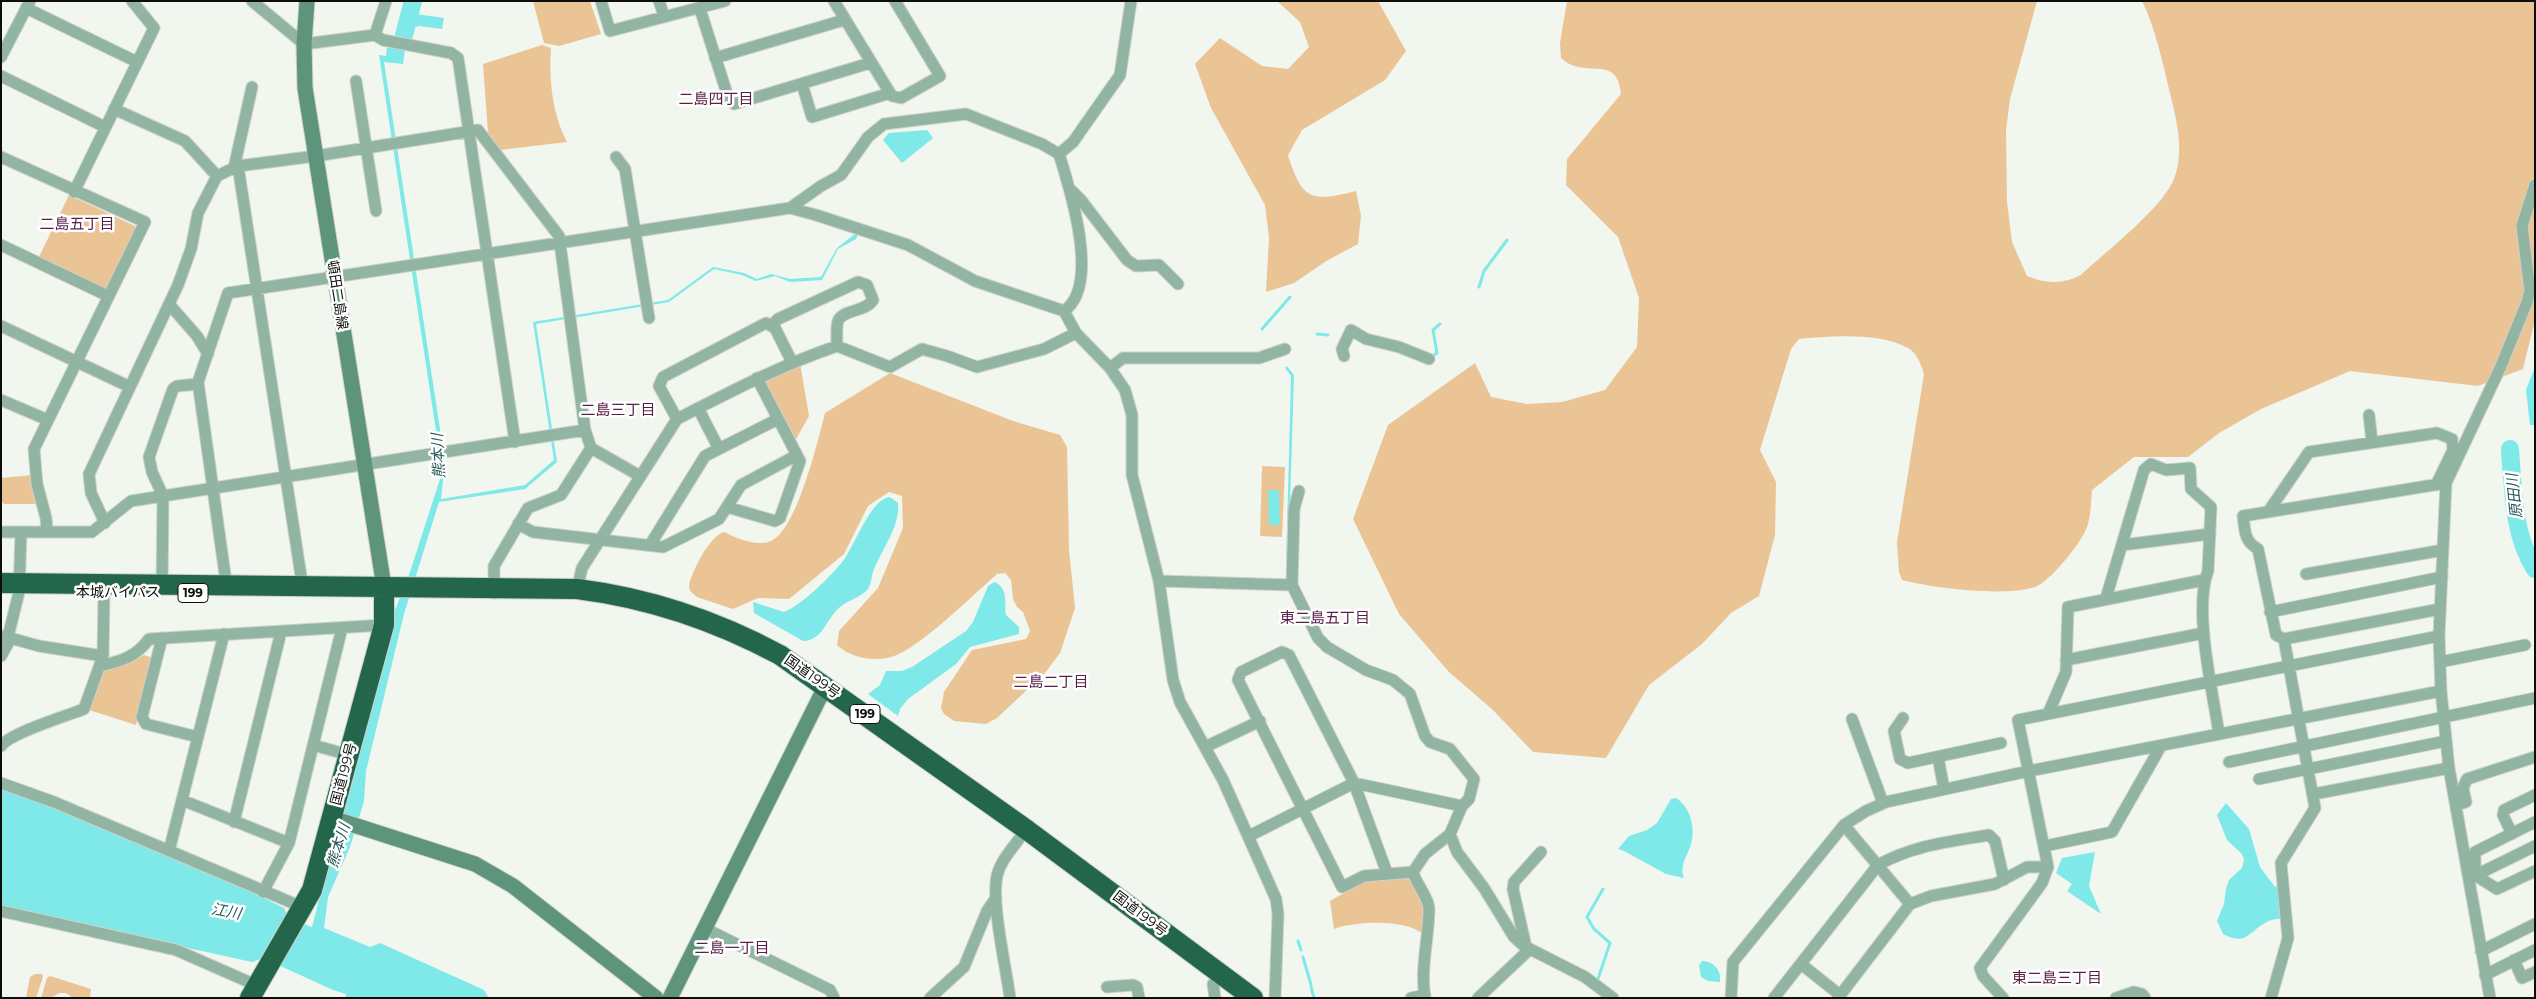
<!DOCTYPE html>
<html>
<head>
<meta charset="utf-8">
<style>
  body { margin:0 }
  #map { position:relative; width:2536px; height:999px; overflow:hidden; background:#f1f6ee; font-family:Montserrat,sans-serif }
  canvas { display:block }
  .frame { position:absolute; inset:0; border:2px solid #0e0f0d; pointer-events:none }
</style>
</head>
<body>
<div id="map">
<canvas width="2536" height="999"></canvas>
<div class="frame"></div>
</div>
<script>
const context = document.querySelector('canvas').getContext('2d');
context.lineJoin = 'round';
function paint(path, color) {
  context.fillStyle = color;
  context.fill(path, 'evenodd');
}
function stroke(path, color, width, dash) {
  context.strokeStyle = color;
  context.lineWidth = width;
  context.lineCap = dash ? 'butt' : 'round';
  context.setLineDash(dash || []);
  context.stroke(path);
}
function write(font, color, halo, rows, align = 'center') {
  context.font = font + ' Montserrat,"Noto Sans JP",sans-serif';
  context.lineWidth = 5;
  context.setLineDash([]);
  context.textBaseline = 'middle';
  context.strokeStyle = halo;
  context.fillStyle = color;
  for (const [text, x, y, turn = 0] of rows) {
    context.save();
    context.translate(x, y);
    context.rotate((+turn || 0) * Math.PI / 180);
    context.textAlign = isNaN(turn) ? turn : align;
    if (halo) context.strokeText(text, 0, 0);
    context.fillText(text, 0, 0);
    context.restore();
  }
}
paint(new Path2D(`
  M533,1H590L601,34L559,46L544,43Z
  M1277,1H1378L1406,51L1385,80L1302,130L1288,155C1302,201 1312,202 1356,191L1361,216L1358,244L1328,260L1294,283L1266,292L1269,238L1265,205L1211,108L1195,64L1220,38L1262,66L1288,69L1309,47L1300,22Z
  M1567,1H2037L2010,99L2006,130L2007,202L2012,242L2027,276C2046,284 2064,284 2081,275C2105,252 2166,206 2175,176C2185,147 2175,114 2168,85C2163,62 2153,22 2142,1H2535V320L2523,369L2478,386L2350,371L2261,409L2219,433L2188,457H2134L2092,490C2091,501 2091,513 2088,524C2085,539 2049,583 2035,587C2005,597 1932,588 1902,580L1899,572L1897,542L1924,374C1921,364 1917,353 1908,348C1880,332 1830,336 1799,339L1791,349L1760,450L1776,482L1775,535L1759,596L1731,613L1702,644L1649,685L1606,758L1533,752L1493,710L1449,672L1399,614L1353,519L1388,425L1475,363L1491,397L1527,404L1562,402L1605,390L1637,347L1639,298L1618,237L1566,185L1567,159L1621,94C1617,52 1586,81 1561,58L1560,43Z
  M542,45L551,48C549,80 552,113 567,142L500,150L488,133L483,64Z
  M69,195L137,227L107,291L38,259Z
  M800,363L809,416L795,441L766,384L767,379Z
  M890,373L1013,421L1060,435L1067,447L1069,550L1075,608L1060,653L1045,673L997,718L986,724L954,721L944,714L941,708L944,692L972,650L1026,639L1030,631L1023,612L1017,607L1013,599L1011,580L1005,573L997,574C975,593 917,651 891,657C873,662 851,658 837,645L839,631L878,588L903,528L902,496L889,492L868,506L844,554L789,599L758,598L733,609L697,597L690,591L689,586C691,573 710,535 724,532C736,538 757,547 771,541C797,530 818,440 825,413Z
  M1262,466L1285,467L1282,537L1260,536Z
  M33,475L38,504H4L1,501V478Z
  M144,655L153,658L136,725L86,709L100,671L128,664Z
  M1410,876L1424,902L1423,934C1405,919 1356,921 1334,929L1330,901L1365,881Z
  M35,974H42L43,977L36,998H26L30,977Z
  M50,976L91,989L90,998H73L66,993H59L51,998H41L47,978Z`), '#ebc495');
paint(new Path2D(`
  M402,12L444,18L442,29L419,26L408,29L403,64L384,62L445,462L441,499L525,485L554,460L533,322L668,300L713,267L744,273L757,279L771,274L790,279L821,277L837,248L856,233L858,235L856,239L838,249L822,280L790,282L775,276L756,281L742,275L714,269L669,302L536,324L557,462L525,489L439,502L404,614L366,771L364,801L350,847L328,897L324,928L370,947L380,943L484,990L489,998H346V994L333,990L263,958L252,962L1,907V788L17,792L223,878L284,908L289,919L312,927L389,625L409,575L441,476L438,444L379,55L386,56L387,48H392V44L397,45Z
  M927,130L933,138L902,163L883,140L889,133Z
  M1287,366L1294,375L1288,570H1286L1291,376L1285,368Z
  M2535,367V425H2530L2526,390Z
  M1268,490H1279L1280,525H1269Z
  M890,497L898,503C900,526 884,546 875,567C871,574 872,583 868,589C861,598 844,601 836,611C825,623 822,640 803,641L754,613L753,602L784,612C801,606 831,576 843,561C854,547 871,498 890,497Z
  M994,582C1009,587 1004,604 1006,615L1019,627V634L970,647L956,664L908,699L900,709L898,716L868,694L880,685L886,671H902L912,667L966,631L973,622L988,586Z
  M1676,798C1690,806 1696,829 1691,844C1688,855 1679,865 1684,878L1666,874L1624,851L1618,849L1629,836L1647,830L1657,823L1671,799Z
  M2226,803L2249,829L2260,867L2275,887L2280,884L2284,918C2278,919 2270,919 2265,923C2247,933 2247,946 2223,934L2217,921L2224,904L2226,889L2229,880L2242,868L2244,860L2242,854L2227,840L2217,815Z
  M2095,852L2089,886L2101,914L2067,891L2072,884L2056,873L2062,858Z
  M1702,961C1713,961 1722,970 1720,982L1708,981L1701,977L1699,965Z`), '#7ee9e8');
stroke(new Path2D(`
  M1479,287L1484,271L1507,240
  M1262,329L1290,297
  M1317,334L1328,335
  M1431,357L1437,353L1433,330L1440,324
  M1298,941L1301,950
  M1303,957L1311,985
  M1597,982L1610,943L1594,929L1587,917L1603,889
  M1311,987L1314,998`), '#7ee9e8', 3);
stroke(new Path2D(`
  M404,35L413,1
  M2510,449C2513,489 2513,535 2535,569`), '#7ee9e8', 18);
const street = new Path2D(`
  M252,1L304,44L375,35L383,40L451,53L458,58L515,442
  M601,1L610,31L725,1
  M659,1L664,16
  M834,1L890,93L892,96L901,98L940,76L895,1
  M26,8L137,62
  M700,9L729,100L734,104L870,63
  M375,35L386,1
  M1,57L30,1
  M715,58L844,20
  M1,76L105,127
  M356,81L376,211
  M802,84L812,117L890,93
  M114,109L185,141L217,176
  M1059,154L1073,142L1120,75L1131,1
  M1,157L145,222L34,449L37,484L46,518L47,531
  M616,157L625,169L649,318
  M238,166L303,589
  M234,168L252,87
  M1071,190L1081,200L1127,260L1136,266L1159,265L1178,284
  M74,192L154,28L132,1
  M790,208L821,186L841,175L868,137L884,124L966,114L1042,144L1059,154C1070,189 1101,286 1064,311
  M1,245L108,296
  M169,304L197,336L208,354
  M1,326L130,387
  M771,326L778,319L858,282L867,285L873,300C866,312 843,309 838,321C836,328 837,339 837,346
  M1344,356L1342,349L1351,330L1366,339L1399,347L1429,359
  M1110,368L1123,358H1259L1285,349
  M1,400L48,420
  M698,408L719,449
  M2369,415L2372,442
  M677,419L659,386L663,377L766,323L775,328L792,362
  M591,448L640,476
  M1299,491L1294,509L1292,585L1318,638L1327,647L1366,670L1393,680L1410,694L1425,736L1430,742L1450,749L1474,779L1469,799L1462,806L1450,834L1425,854L1413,872C1416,884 1428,896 1429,908C1429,938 1420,967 1425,998
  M727,507L775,521L780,518L800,461L757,378
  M2268,512L2309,452L2437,433L2452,439L2453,450L2436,485
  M105,523L91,493L89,474L178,285L191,249L198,213L217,176L238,166L316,156L478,130L559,236L585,430L591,448L561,495L528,508L494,566V593
  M518,524L533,532L663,547L719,519L741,485L797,455
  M1,532H92L131,501L585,430
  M650,545L705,456L778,419
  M2122,545L2210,534
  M2306,574L2443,550
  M1159,581L1292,585
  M162,589L163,496L152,472L149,457L173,389L177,386L198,384
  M227,589L198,382L228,293L790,208L816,215L908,245L975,281L1064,311L1076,333L1110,368L1125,390L1132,415V475L1159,581L1173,680L1180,702L1223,780L1276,899L1278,914L1275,998
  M577,589L582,568L677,419C730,392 781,365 837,346L890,367L922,349L947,356L977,367L1044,349L1076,333
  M2106,598L2144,470L2151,464L2166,470L2190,468L2191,489L2211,507L2208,571C2193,609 2213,693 2219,734
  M2270,612L2442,577
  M3,636L39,646L103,656
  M8,637L19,592L21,533
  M162,638L142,717L146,724L198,737
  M2284,639L2440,609
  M1,656L11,638
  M2066,660L2204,633
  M2440,662L2525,645
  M100,666C121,661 136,657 149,639L384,625
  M2048,714L2066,672L2068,607L2204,580
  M1903,718L1894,731L1900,759L1908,763L2001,743
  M1852,719L1883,803
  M313,745L349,755
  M1,746C10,733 66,716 84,709L103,656L104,593
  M1205,747L1260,721
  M1938,757L1944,789
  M2229,762L2535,698
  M2259,779L2446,741
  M1,783L54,802L302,907
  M2314,794L2449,768
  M182,800L289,843
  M2456,805L2466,802L2463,788L2467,779L2535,757
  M234,822L281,632
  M2535,822L2475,852V875L2497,889L2535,871
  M1844,825L1910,904
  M1450,834L1457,852L1484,888L1514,937L1524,946L1585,977L1613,998
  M2512,834L2503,815L2504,810L2535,795
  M1249,836L1354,783L1462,806
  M2045,846L2112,832L2161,746
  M169,851L224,634
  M1387,873L1354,783L1289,655L1282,652L1241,672L1238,680L1342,887L1364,876L1413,872
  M2470,878L2535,846
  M263,892L289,843L342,628
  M1,911L176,950L258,986
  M706,929L830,990L834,998
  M1526,947L1513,889L1514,882L1541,852
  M2481,951L2535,924
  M2514,960L2522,978L2535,972
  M1801,964L1840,995
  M2485,975L2535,950
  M1213,984L1215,998
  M1107,987L1133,985L1137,987L1139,998
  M930,998L964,967L987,911L996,898
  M1010,998C1006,967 991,903 997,876C1000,862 1011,850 1019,839
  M1411,998L1425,995
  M1478,998L1530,949
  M1731,998L1733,962L1844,825L1866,811L1886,802L2029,771L2441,691
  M1774,998L1878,865C1914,845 1948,842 1989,835L1995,841L2004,880
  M1838,998L1910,904L1931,896L1995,884L2027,867H2048
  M2003,998L1983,976L1980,968L2042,883L2048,867L2018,720L2439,636
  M2116,998L2134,992L2142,994L2145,998
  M2271,998L2288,938L2281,863L2315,808L2284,639L2276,635L2258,549C2244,541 2245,531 2243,516L2446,483
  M2490,998L2449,768L2441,691L2439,636L2446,483L2501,366L2527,302L2530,291L2522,226L2535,185`);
const secondary = new Path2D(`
  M307,1L304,44L305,88L384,587
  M332,818L475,864L513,886L656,998
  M670,998L820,697L828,688`);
const highway = new Path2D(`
  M1,583L577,589C649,598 715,620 780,655L1027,830L1253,998
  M250,998L312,890L384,625V587`);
stroke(street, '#cdd1ca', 13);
stroke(secondary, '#cdd1ca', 17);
stroke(highway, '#cdd1ca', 22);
stroke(street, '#91b4a3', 11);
stroke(secondary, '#5f947c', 15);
stroke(highway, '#24664c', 20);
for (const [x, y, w] of [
  [193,593,30],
  [865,714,30]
]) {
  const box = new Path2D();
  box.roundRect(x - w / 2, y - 9.5, w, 19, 4);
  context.fillStyle = '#fff';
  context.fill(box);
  stroke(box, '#0e0f0d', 1);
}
write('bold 12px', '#0e0f0d', null, [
  ["199",193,593],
  ["199",865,714]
]);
write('14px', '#0e0f0d', '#fff', [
  ["頓田二島線",337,295,81],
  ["本城バイパス",118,593],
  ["国道199号",812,677,35],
  ["国道199号",344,774,-75],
  ["国道199号",1140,914,37]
]);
write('15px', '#581f48', '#fff', [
  ["二島四丁目",716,100],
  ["二島五丁目",77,225],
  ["二島三丁目",618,411],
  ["東二島五丁目",1325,619],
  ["二島二丁目",1051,683],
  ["二島一丁目",732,949],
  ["東二島三丁目",2057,979]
]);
write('italic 15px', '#285757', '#fff', [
  ["熊本川",439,456,-93],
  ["原田川",2515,496,-96],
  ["熊本川",339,846,-73],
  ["江川",226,912,10]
]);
</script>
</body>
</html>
